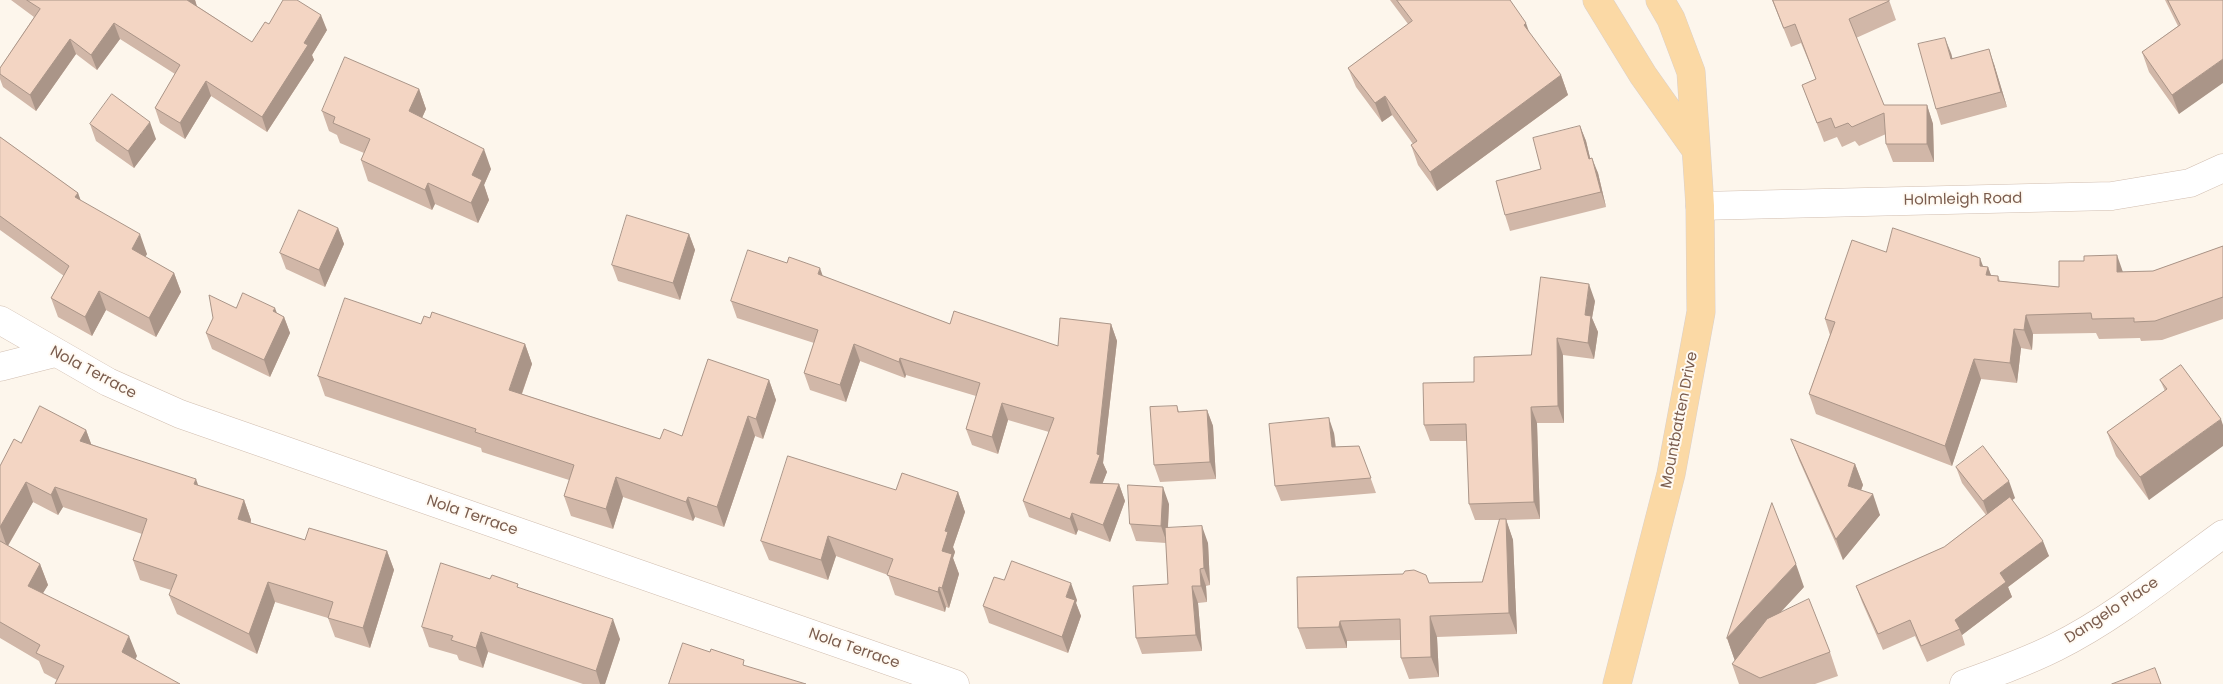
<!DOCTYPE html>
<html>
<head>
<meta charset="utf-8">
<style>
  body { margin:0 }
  canvas { display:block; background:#fdf6ec }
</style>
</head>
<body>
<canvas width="2223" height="684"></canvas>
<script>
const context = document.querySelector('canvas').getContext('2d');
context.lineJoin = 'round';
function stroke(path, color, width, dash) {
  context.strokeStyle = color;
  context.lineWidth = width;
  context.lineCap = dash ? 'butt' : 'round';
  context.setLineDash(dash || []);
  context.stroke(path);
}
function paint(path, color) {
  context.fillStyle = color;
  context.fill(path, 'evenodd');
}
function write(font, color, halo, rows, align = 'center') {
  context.font = font + ' Poppins,sans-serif';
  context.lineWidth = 4;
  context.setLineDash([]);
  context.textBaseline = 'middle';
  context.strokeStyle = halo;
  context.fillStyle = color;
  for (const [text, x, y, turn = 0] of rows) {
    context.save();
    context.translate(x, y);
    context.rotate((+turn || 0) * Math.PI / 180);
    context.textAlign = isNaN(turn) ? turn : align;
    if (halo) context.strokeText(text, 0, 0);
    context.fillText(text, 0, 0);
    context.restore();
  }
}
const minor = new Path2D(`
  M1700,206L2112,196L2190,183L2223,168
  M0,320L108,382L180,414L955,684
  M0,367L55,353
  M1964,684C1995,673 2026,662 2056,647C2116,617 2169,573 2223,534`);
const major = new Path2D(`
  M1597,0L1643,75L1696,150
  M1617,684L1671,474L1701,312L1700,206L1691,72L1671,19L1660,0`);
stroke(minor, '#d1beb0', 29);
stroke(major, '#dad1cd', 29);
stroke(minor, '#fff', 28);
stroke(major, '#fbd9a5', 28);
paint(new Path2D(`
  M11,0H195L197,6L252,42L269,24L327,30L312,55L314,60L267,132L211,96L185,139L160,123L155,108L175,74L120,39L97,70L76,54L36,111L3,87L0,79V68L34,17Z
  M1390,0H1510L1530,34L1561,75L1568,95L1437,191L1418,165L1411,145L1413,144L1392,115L1382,122L1356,87L1348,68L1408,24Z
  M1772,0H1889L1896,20L1856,38L1884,105H1927L1933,124L1934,162H1893L1886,144V134L1859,146L1855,141L1842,147L1837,137L1824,142L1802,85L1816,79L1801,43L1791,47Z
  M2165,0H2223L2179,114L2149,72L2142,52L2178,26Z
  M1951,53L1952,59L1994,64L2007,107L1941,125L1936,109Z
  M419,89L426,109L422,118L491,169L484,185L489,200L478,223L435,204L432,210L368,181L361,160L364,153L340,143L337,135L329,131L322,111Z
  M90,124L156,139L134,168L96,141Z
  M1580,126L1586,141L1590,158L1598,173L1606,207L1510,231L1505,215L1541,169Z
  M0,137L78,193L80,200L147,254L145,257L174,273L181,292L156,337L106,310L92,336L58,317L51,298L64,276L0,230Z
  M338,228L344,244L325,287L286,269L280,253Z
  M689,234L695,250L680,300L618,281L612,265Z
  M2223,246V319L2162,340L2141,341L2140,338L2099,339L2096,333L2033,334L2032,350L2021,348L2017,383L1981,379L1952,466L1816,414L1809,394L1830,335L1825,319L1886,252L1988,267L1991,276H1998L2000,281L2059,287L2123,272L2153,271Z
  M823,276L950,324L1058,346L1111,324L1117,341L1103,463L1107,472L1102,484H1119L1125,501L1110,542L1078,530L1076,535L1029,517L1023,501L1049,432L1008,420L998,454L972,445L966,429L976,396L906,375L905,378L860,361L846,402L810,390L804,373L814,343L737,318L731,301Z
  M1595,301L1592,318L1598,332L1594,359L1563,355L1564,423H1537L1540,519L1506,520L1513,540L1517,634L1437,637L1439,677L1409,679L1401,658L1400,640L1347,641V648L1306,649L1298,628L1429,583L1482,582L1500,520H1475L1469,504L1467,441H1430L1424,425L1474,382L1531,355Z
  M236,308L277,313L284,317L290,333L270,377L212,349L206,333Z
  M421,324L525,344L532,364L522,394L660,439L682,436L769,380L776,400L763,439L755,436L724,527L695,517L693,521L623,497L613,529L571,516L564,496L569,480L482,452L481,448L325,396L318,376Z
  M2181,365L2149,500L2116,456L2107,432L2165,391L2160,380Z
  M1177,406L1179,412L1207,410L1213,426L1216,479L1160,482L1154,465Z
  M86,430L91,444L198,486L244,500L251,520V523L305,540L387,551L394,570L370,648L335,637L328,618L275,602L257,654L177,614L169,595L171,590L140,580L133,560L142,534L63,507L58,515L33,502L8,546L40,564L48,585L43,593L137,656L57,680L44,673L39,661L0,638V466Z
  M1334,433L1336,447L1359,446L1376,493L1281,501L1275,486Z
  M1791,439L1855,464L1863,485L1861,490L1880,515L1843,560L1799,460Z
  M1956,467L2015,498L2012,500L2049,556L2008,587L2012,597L1962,635L1965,645L1927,662L1915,636L1883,650L1862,602L1856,586L1944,547L1986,515L1962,483Z
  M896,490L958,492L965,512L953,547L955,552L953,558L959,574L949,608L946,607L945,612L895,595L888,575L836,556L828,580L769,560L761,541Z
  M1169,504L1168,528L1208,543L1210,585L1206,586L1207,602L1198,603L1202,651L1142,654L1136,638L1168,584L1166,543L1136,541L1130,524Z
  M1004,580L1077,600L1076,603L1081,616L1068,653L989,623L983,606Z
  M1804,587L1781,612L1830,652L1838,676L1815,684H1739L1732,664L1735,661L1727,638Z
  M520,588L620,639L605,684H583L488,652L483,668L459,660L457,655L429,647L422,627Z`), '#d1b7a8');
paint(new Path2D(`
  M187,0H195L197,7Z
  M321,15L327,30L312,55L314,60L267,132L262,117L304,43Z
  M114,23L120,39L97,70L91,55Z
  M1526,23L1533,43L1524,25Z
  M1945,38L1951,53L1957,75L1951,59Z
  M70,39L76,54L36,111L30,95Z
  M1989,49L1994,64L2007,107L2001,92Z
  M2223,59V83L2179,114L2172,95Z
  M1561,75L1568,95L1437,191L1430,172Z
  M206,81L211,96L185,139L180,123Z
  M419,89L426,109L416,131L409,111Z
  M1385,96L1392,115L1382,122L1375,103Z
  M1927,105L1933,124L1934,162L1927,144Z
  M150,122L156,139L134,168L128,151Z
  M1580,126L1586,141L1594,174L1589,159Z
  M484,149L491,169L484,185L489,200L478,223L471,203L472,175Z
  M1592,158L1598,173L1606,207L1601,192Z
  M428,183L435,204L432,210L425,190Z
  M78,193L85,212L75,197Z
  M338,228L344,244L325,287L319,270Z
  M140,234L147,254L139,268L132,249Z
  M689,234L695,250L680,300L673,283Z
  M2117,255L2124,275L2117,272Z
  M1980,258L1986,274L1988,267L1995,286L1980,266Z
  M820,268L826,285L818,274Z
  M174,273L181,292L156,337L149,318Z
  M1589,284L1595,301L1592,318L1598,332L1594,359L1588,343L1585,315Z
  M99,291L106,310L92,336L85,317Z
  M275,308L281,324L284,317L290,333L270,377L264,360L273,311Z
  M2026,315L2033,334L2032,350L2024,330Z
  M1111,324L1117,341L1103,463L1107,472L1096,500L1090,483L1097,454Z
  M2014,329L2021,348L2017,383L2010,363Z
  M1557,338L1563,355L1564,423L1558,406Z
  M525,344L532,364L516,410L509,390Z
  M854,344L860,361L846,402L840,385Z
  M900,358L906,375L905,378L899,362Z
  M1974,359L1981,379L1952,466L1945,446Z
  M769,380L776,400L763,439L756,419Z
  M1002,403L1008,420L998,454L992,437Z
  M1531,407L1537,423L1540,519L1534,502Z
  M1207,410L1213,426L1216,479L1210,462Z
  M748,416L755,436L724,527L717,507Z
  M1329,418L1334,433L1337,462L1332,447Z
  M2221,419L2223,425V446L2149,500L2140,477Z
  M86,430L93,449L80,441Z
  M1855,464L1863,485L1855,506L1848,486Z
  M616,477L623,497L613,529L606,509Z
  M196,479L203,499L194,484Z
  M2009,481L2015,498L1989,518L1983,501Z
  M26,482L33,502L7,547L0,527Z
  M1119,484L1125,501L1110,542L1103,525Z
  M55,487L63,507L58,515L51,495Z
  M1163,487L1169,504L1167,543L1161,526Z
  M958,492L965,512L953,547L955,552L953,558L959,574L949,608L942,588V551L945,531Z
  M1873,494L1880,515L1843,560L1836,539Z
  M688,497L695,517L693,521L686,502Z
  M244,500L251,520L246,539L238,519Z
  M1072,513L1078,530L1076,535L1070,519Z
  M1506,519L1513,540L1517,634L1509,613Z
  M1202,526L1208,543L1210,585L1204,568Z
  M828,536L836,556L828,580L821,560Z
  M2043,541L2049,556L2008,587L2012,597L1962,635L1955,620L2000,573Z
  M387,551L394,570L370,648L363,628Z
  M40,564L48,585L35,606L28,586Z
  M1796,564L1804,587L1735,661L1727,638Z
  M1200,569L1206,586L1207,602L1201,586Z
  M268,582L275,602L257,654L249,634Z
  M1071,583L1077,600L1076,603L1081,616L1068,653L1062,637L1066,597Z
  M1192,586L1198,603L1202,651L1196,635Z
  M939,587L946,607L945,612L938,592Z
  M1430,616L1437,637L1439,677L1431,657Z
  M613,619L620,639L605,684H600L596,671Z
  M1340,621L1347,641V648L1339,627Z
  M481,632L488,652L483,668L476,648Z
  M129,636L137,656L129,673L122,652Z`), '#aa9588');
const building = new Path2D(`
  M27,0H187L252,42L265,22L269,24L283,0H297L321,15L304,43L308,45L262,117L206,81L180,123L155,108L180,65L114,23L91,55L70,39L30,95L0,74V68L40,9Z
  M1397,0H1510L1526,23L1524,25L1561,75L1430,172L1411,145L1417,141L1385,96L1375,103L1348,68L1412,21Z
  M1773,0H1889V1L1849,19L1884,105H1927V144H1886L1884,113L1852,127L1848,123L1835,128L1831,118L1817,123L1802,85L1816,79L1795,24L1784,28Z
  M2168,0H2223V59L2172,95L2142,52L2180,25Z
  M1945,38L1951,59L1989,49L2001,92L1936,109L1918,44Z
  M345,57L419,89L409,111L484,149L472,175L482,180L471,203L428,183L425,190L361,160L370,139L333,123L335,117L322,111Z
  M112,94L150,122L128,151L90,124Z
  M1580,126L1589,159L1592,158L1601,192L1505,215L1496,181L1541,169L1533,138Z
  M0,137L78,193L75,197L140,234L132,249L174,273L149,318L99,291L85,317L51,298L69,266L0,216Z
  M299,210L338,228L319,270L280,253Z
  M627,215L689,234L673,283L612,265Z
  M1893,228L1980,258V266L1988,267L1986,275L1998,276V281L2059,287V261H2084V256L2117,255V272L2153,271L2223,246V297L2155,321L2134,322V318L2092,319L2091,313L2026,315L2024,330L2014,329L2010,363L1974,359L1945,446L1809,394L1835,322L1825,319L1852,240L1886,252Z
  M748,250L787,263L789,257L820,268L818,274L950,324L954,311L1058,346L1060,318L1111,324L1097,454L1100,455L1090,483L1119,484L1103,525L1072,513L1070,519L1023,501L1054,418L1002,403L992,437L966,429L980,383L900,358L899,362L854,344L840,385L804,373L818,330L731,301Z
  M1541,277L1589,284L1585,315L1591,316L1588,343L1557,338L1558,406L1531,407L1534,502L1469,504L1466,424L1424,425L1423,383L1474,382V357L1531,355Z
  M243,293L275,308L273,311L284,317L264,360L206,333L213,318L209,295L236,308Z
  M345,298L421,324L424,316L430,318L432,312L525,344L509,390L660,439L664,429L682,436L708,359L769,380L756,419L748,416L717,507L688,497L686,502L616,477L606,509L564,496L574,465L475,432L476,429L318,376Z
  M2181,365L2221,419L2140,477L2107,432L2167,389L2160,380Z
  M40,406L86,430L80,441L196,479L194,484L244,500L238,519L305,540L309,528L387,551L363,628L328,618L333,602L268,582L249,634L169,595L177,575L133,560L147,519L55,487L51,495L26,482L0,527V466L14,439L21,443Z
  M1177,406L1178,412L1207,410L1210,462L1154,465L1150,407Z
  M1329,418L1332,447L1359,446L1371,478L1275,486L1269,424Z
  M1791,439L1855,464L1848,486L1873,494L1836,539Z
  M1983,446L2009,481L1983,501L1956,467Z
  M788,456L896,490L902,473L958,492L945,531L948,532L942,551L952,554L942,588L939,587L938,592L887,575L893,559L828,536L821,560L761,541Z
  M1128,485L1163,487L1161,526L1130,524Z
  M2010,497L2043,541L2000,573L2006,582L1955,620L1960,629L1921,646L1910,620L1878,634L1856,586L1944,547Z
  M1772,503L1796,564L1727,638Z
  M1500,519H1506L1509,613L1430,616L1431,657L1401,658L1400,619L1340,621L1339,627L1298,628L1297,577L1403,574L1405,571L1414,570L1426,575L1429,583L1482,582Z
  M1202,526L1204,568L1200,569L1201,586H1192L1196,635L1136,638L1133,586L1168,584L1165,528Z
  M0,541L40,564L28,586L129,636L122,652L180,684H55L64,666L36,653L40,645L0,622Z
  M1012,561L1071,583L1066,597L1075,600L1062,637L983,606L994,577L1004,580Z
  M441,563L490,579L492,575L518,584L517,587L613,619L596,671L481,632L476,648L451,640L453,636L422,627Z
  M1809,599L1830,652L1760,678L1732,664L1767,619Z
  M683,643L710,652L711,649L744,660L743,665L806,684H669Z
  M2155,668L2161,684H2112Z`);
paint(building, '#f3d5c3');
stroke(building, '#aa9588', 1);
write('15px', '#7a5c4d', '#fffaf3', [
  ["Holmleigh Road",1963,200,-1],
  ["Nola Terrace",93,373,28],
  ["Mountbatten Drive",1680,420,-79],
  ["Nola Terrace",472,516,19],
  ["Dangelo Place",2112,611,-33],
  ["Nola Terrace",854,649,19]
]);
</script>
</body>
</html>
